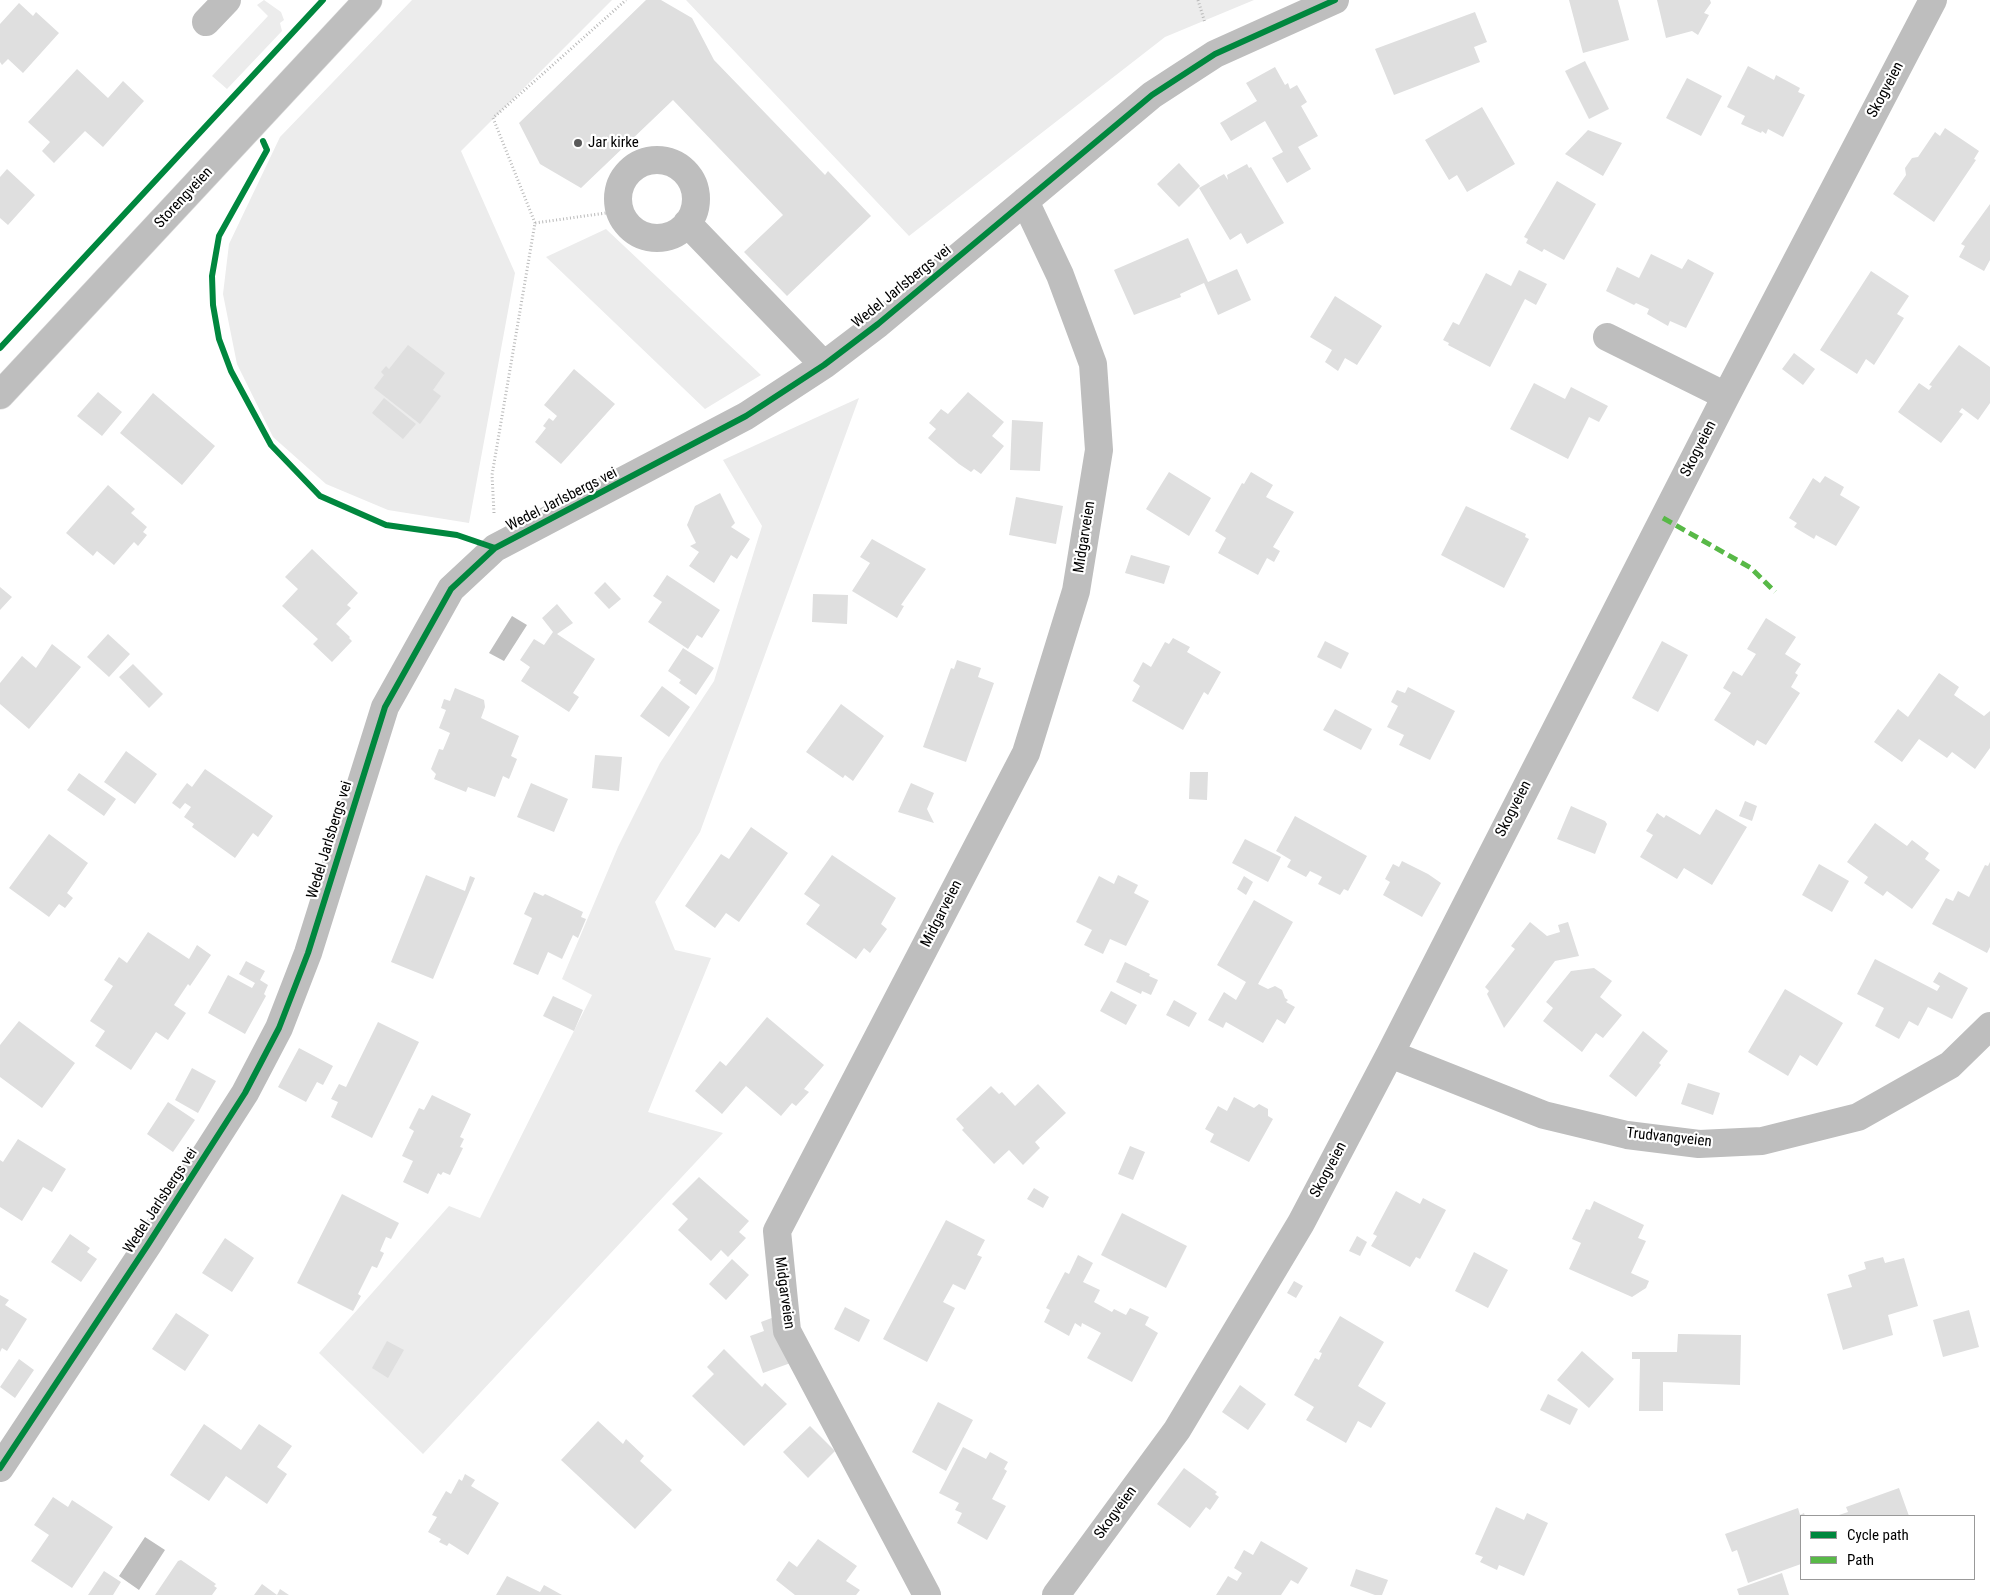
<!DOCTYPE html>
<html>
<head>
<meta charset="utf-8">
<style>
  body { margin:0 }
  #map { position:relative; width:1990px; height:1595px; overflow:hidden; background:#fff; font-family:"Roboto Condensed",sans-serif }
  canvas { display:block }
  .legend { position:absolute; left:1800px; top:1515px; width:175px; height:65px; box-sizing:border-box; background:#fff; border:1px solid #999; margin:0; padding:6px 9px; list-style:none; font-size:15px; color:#000 }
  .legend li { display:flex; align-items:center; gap:10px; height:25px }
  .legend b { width:25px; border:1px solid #999 }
</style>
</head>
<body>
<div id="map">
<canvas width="1990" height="1595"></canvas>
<ul class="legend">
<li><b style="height:6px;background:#00873e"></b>Cycle path</li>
<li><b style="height:6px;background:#58b947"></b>Path</li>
</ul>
</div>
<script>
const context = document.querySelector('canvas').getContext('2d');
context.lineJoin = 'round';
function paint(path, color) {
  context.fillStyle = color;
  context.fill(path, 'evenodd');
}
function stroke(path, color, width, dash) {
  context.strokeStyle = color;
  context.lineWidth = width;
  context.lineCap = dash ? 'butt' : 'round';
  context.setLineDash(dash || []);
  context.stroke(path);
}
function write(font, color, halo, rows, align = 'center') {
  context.font = font + ' "Roboto Condensed",sans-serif';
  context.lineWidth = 4.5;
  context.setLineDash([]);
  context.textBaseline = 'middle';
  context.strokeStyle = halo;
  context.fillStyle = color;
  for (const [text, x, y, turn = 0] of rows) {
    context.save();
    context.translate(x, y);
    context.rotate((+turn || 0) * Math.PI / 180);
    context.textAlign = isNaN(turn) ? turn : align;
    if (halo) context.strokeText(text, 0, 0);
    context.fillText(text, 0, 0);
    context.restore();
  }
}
paint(new Path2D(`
  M264,0L281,12L284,20L280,23L282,31L227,89L212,76L268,16L257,5Z
  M412,0H612L461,151L515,273L469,523L388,510L326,484L273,437L237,364L223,294L229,244L280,137Z
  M686,0H1254L1165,37L909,236Z
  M606,229L761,375L705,409L546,257Z
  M859,398L700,832L655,902L675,950L711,958L648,1112L723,1133L423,1454L319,1353L449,1206L480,1218L592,995L562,979L618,847L660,763L714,681L762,526L723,460Z`), '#ececec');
paint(new Path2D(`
  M512,616L527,625L504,661L489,653Z
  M145,1537L165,1550L139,1590L119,1576Z`), '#bfbfbf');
paint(new Path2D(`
  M646,0H661L692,18L714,60L825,175L828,171L871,216L787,296L744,252L783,215L673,100L581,188L540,164L519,123Z
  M1569,0H1618L1629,40L1583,53Z
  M1657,0H1710L1711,3L1704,13L1709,15L1698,35L1692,31L1666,38Z
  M19,3L33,16L36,12L59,33L23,73L8,59L2,65L0,62V24Z
  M1475,12L1487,42L1474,47L1480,62L1394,95L1375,49Z
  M1585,61L1609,109L1589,119L1565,71Z
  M1748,66L1774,80L1776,75L1800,88L1798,92L1805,95L1783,137L1768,129L1766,134L1762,131L1761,133L1741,124L1745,116L1727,107Z
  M1275,67L1285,85L1288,83L1290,89L1297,85L1307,102L1301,106L1318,136L1298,147L1311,169L1287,183L1272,158L1283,152L1265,121L1231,141L1220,123L1257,101L1246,83Z
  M77,69L108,98L123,81L144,101L103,147L85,131L54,163L42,151L50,142L28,122Z
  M1687,78L1722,96L1701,136L1666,118Z
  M1482,107L1515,164L1467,192L1457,175L1449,180L1425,140Z
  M1945,128L1979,151L1974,159L1976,160L1934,222L1893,194L1906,175L1905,168L1912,158L1918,157L1935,132L1940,136Z
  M1588,130L1622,143L1603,176L1565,154Z
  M1179,163L1200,186L1179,207L1157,184Z
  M1247,164L1249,168L1251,167L1284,223L1247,244L1241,233L1230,240L1199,188L1224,174L1228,180L1227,175Z
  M7,169L35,195L8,225L0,218V177Z
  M1557,181L1596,204L1564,260L1544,249L1542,252L1526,243L1528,239L1524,237Z
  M1990,204V260L1984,271L1959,257L1965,246L1961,244Z
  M1188,238L1208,282L1237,269L1251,300L1218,315L1204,283L1180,294L1181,297L1134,315L1114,270Z
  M1651,254L1682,269L1688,259L1714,273L1686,328L1670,321L1668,326L1647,314L1649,309L1636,303L1634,305L1606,291L1617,267L1639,278Z
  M1519,270L1547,284L1536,305L1525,299L1490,367L1448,345L1449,343L1443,340L1453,322L1459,325L1486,273L1511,286Z
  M1871,271L1909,296L1897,314L1904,318L1874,365L1866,359L1857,374L1820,350Z
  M1335,296L1382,326L1357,365L1345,358L1338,371L1325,362L1332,350L1310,337Z
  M408,345L445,373L433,390L441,396L420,424L374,388L384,375L381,372L386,366L389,369Z
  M1959,345L1990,367V403L1978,420L1962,408L1959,412L1963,414L1941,443L1898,412L1919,383L1929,390L1932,386L1929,385Z
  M1794,353L1815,369L1803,385L1782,369Z
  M574,369L615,404L561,464L535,442L546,428L543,426L549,418L553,421L557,416L544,405Z
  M1534,383L1565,399L1571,387L1608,406L1599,422L1589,417L1568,459L1510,429Z
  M98,392L122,412L102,436L77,416Z
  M968,392L1004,422L992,436L1004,446L981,474L974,469L971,472L959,464L928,438L936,429L929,423L941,409L948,414Z
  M153,393L215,446L182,485L120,433Z
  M384,398L416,424L403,439L372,413Z
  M1012,420L1043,422L1040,471L1010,470Z
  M1169,472L1211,498L1189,536L1146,509Z
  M1251,472L1273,485L1266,497L1294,512L1273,547L1280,551L1274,562L1267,558L1258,575L1218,553L1226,538L1215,531L1242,483L1244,484Z
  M1825,476L1844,487L1840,495L1860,507L1836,546L1816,535L1814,539L1794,527L1797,523L1789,518L1813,478L1820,483Z
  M108,485L135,509L131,513L147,527L143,532L147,535L138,546L134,542L114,565L97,551L93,556L66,533Z
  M720,493L735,523L731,527L750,539L737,559L731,555L714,583L689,566L699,552L690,546L696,543L687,525L695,506Z
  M1016,497L1063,506L1056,544L1009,535Z
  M1466,506L1526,534L1525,537L1529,539L1504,588L1441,555Z
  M872,539L926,569L901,605L904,606L897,618L852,591L870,563L860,557Z
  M312,549L358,593L347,605L351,608L336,624L350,637L349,638L352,641L332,662L313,644L318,639L282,606L298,589L285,577Z
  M1131,555L1170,566L1164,584L1125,573Z
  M667,575L720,610L702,638L697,635L688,649L648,622L662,602L653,596Z
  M605,582L621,599L609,609L594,593Z
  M0,587L12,597L0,610Z
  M813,594L848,595L847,624L812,622Z
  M557,604L573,623L557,634L595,659L573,693L579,697L569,712L521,681L530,667L520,660L534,639L544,645L553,632L542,618Z
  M1766,618L1796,637L1785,654L1801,664L1795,673L1798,675L1791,687L1800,693L1766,745L1757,740L1754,746L1714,720L1731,693L1723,688L1733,671L1742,676L1756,654L1747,649Z
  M108,634L130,654L109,677L87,657Z
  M1173,638L1190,647L1187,652L1221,672L1208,695L1204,692L1183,730L1132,701L1140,686L1133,681L1143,662L1151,667L1165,642L1169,644Z
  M1325,641L1349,653L1341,669L1317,657Z
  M1662,641L1688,655L1658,712L1632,698Z
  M52,644L81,667L29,729L0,704V683L22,656L36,668Z
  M683,648L714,668L696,695L679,683L681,680L668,671Z
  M957,660L981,668L978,677L994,683L966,762L923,747L951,668L954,669Z
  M133,664L163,694L149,708L119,677Z
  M1939,673L1959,687L1954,695L1984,716L1990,711V748L1975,769L1952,752L1947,758L1919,739L1902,762L1874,742L1898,709L1908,717Z
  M662,686L690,707L669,737L640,716Z
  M1408,687L1455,711L1430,760L1399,745L1404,735L1387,727L1398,706L1391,702L1397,690L1405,693Z
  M455,688L484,700L485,707L481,718L519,736L511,756L517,759L509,779L503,776L495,797L468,787L466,792L434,779L436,774L431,769L439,749L443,750L450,733L439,728L446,710L441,708L444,699L450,701Z
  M841,704L884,736L853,781L845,775L843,778L806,752Z
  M1335,709L1372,729L1361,750L1323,730Z
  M126,751L157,774L135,804L104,782Z
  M595,755L622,757L619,791L592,788Z
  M205,769L273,816L258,837L253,833L235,858L192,827L194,824L184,817L191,807L185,803L180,809L172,803L187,783L192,787Z
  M1190,772H1208L1207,800L1189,799Z
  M79,773L116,799L104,816L67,790Z
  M531,783L568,799L554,832L517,817Z
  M911,783L934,793L927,809L934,823L898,812Z
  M1745,801L1757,806L1752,821L1739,816Z
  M1571,806L1605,821L1607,824L1595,854L1557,839Z
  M1716,809L1747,827L1712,885L1684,868L1677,879L1640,857L1653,835L1646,831L1657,813L1664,818L1666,815L1700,835Z
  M1295,816L1367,856L1348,891L1344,889L1340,895L1318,884L1322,877L1310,871L1306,877L1287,867L1291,860L1276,851Z
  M1875,823L1907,846L1912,840L1929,853L1925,859L1940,870L1912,909L1887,891L1883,896L1864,883L1868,877L1847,862Z
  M751,827L788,853L739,922L726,913L715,928L685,906L721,854L729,859Z
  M49,834L88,863L67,893L73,898L65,908L59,904L49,917L9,888Z
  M1245,839L1281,857L1268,882L1232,863Z
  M832,855L896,898L881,924L887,929L870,953L864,948L856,959L806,924L820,905L804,894Z
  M1402,861L1428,874L1441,883L1422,917L1383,895L1390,882L1385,879L1393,864L1399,867Z
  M1990,862V947L1987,953L1932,924L1946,898L1953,901L1958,891L1969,897L1985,865L1988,866Z
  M1819,864L1849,881L1832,912L1802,895Z
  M426,875L465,891L470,876L475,878L433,979L391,962Z
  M1118,875L1138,885L1134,893L1149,901L1126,946L1110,939L1103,954L1084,945L1092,930L1076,922L1099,876L1114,884Z
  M1244,876L1253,882L1246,895L1237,889Z
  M534,892L543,896L545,894L583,912L581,917L586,919L578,938L573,935L562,959L548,952L538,975L513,964L532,918L524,914Z
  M1254,900L1293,922L1258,984L1268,989L1275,986L1282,990L1285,998L1288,1000L1286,1002L1295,1007L1285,1024L1277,1019L1263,1043L1226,1022L1223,1028L1208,1020L1224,992L1236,1000L1246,982L1217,965Z
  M1530,922L1547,936L1560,932L1558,925L1568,922L1579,956L1555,961L1504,1028L1487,994L1489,991L1485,987L1515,949L1511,946Z
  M148,932L189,959L197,945L211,955L190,986L188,984L174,1005L186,1013L168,1040L156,1032L131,1070L95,1046L105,1031L90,1021L113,986L104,980L119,957L127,963Z
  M1875,959L1937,991L1940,986L1933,982L1939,972L1968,988L1952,1019L1928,1007L1918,1026L1909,1021L1899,1039L1875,1026L1884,1008L1857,994Z
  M246,961L265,971L260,980L268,985L264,994L266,996L245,1034L208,1013L228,975L252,988L255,983L239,974Z
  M1125,962L1150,974L1149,976L1158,980L1151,995L1142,991L1141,994L1116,982Z
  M1594,968L1612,981L1600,997L1622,1015L1603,1038L1596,1033L1582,1052L1543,1021L1553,1008L1546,1002L1571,971Z
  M1785,989L1843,1023L1817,1066L1800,1055L1788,1076L1748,1052Z
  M1111,991L1137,1005L1126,1025L1100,1011Z
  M553,996L583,1010L574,1031L543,1016Z
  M1174,1000L1197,1013L1189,1027L1166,1015Z
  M767,1017L824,1065L804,1089L809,1092L796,1106L792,1103L781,1116L746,1086L722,1114L695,1091L720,1061L726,1066Z
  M19,1021L75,1063L42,1108L0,1077V1045Z
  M378,1022L419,1042L372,1138L331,1117L338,1102L331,1099L339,1084L346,1087Z
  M1643,1031L1668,1051L1659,1063L1661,1065L1636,1097L1609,1076Z
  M299,1048L333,1066L323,1085L317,1082L306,1102L278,1087Z
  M192,1068L216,1081L198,1113L175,1100Z
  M1688,1083L1720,1093L1713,1115L1681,1104Z
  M1038,1084L1066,1113L1035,1142L1040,1148L1023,1165L1009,1150L994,1164L962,1130L964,1128L956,1119L991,1086L999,1094L1002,1092L1015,1106Z
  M432,1095L471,1114L460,1137L464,1139L460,1147L463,1148L450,1175L443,1172L441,1175L438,1173L428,1194L403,1182L413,1161L402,1156L414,1131L409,1128L419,1108L424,1110Z
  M1234,1097L1254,1108L1259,1104L1268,1109V1116L1273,1119L1249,1162L1210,1142L1214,1134L1205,1129L1218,1106L1227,1111Z
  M168,1102L195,1120L173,1152L147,1134Z
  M18,1139L66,1169L52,1192L43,1187L22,1221L0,1207V1160L3,1162Z
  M1130,1146L1145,1152L1133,1180L1118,1174Z
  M699,1177L749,1221L739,1232L746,1238L728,1257L721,1250L711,1261L678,1230L688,1219L672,1204Z
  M1034,1188L1049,1197L1043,1208L1027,1199Z
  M1396,1191L1420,1204L1423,1198L1446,1210L1420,1259L1416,1257L1410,1267L1371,1246L1377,1236L1373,1234Z
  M342,1194L399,1223L391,1239L386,1237L380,1251L384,1253L377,1268L372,1266L358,1294L361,1296L353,1311L297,1283Z
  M1594,1201L1644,1225L1638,1238L1646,1241L1631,1273L1649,1281L1646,1288L1632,1297L1569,1269L1581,1243L1572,1239L1586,1209L1590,1210Z
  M1122,1213L1187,1246L1166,1288L1101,1255Z
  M946,1220L985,1240L977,1255L982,1257L965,1290L953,1284L943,1302L955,1308L927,1362L883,1339Z
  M70,1234L90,1248L87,1252L97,1259L81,1282L51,1262Z
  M1357,1236L1367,1242L1360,1256L1349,1251Z
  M225,1238L254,1258L232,1292L202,1273Z
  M1474,1252L1508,1270L1488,1308L1455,1291Z
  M1078,1255L1093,1263L1083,1282L1100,1290L1094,1302L1112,1312L1114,1309L1126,1315L1130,1308L1149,1317L1145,1325L1158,1333L1132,1382L1087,1358L1101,1333L1082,1323L1081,1327L1075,1323L1069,1336L1044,1322L1050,1310L1046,1308L1065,1272L1069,1274Z
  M1883,1257L1885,1263L1904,1258L1918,1306L1888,1315L1893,1335L1843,1350L1827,1294L1852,1287L1848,1275L1866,1269L1864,1262Z
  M732,1259L749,1275L726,1300L709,1284Z
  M1294,1281L1303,1286L1296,1298L1287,1293Z
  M0,1295L9,1300L5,1305L27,1319L7,1351L2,1348L0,1352Z
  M845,1307L870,1320L859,1342L834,1329Z
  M1969,1310L1979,1347L1943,1357L1933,1320Z
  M176,1313L209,1335L185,1371L152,1349Z
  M777,1316L796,1361L763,1373L750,1336L764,1331L761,1322Z
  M1340,1316L1384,1342L1358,1386L1386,1403L1371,1428L1358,1421L1346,1443L1306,1420L1314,1407L1294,1395L1315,1358L1319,1360L1322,1353L1319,1352Z
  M1678,1334L1741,1335L1740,1385L1663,1382V1411H1639L1640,1359H1632V1352H1677Z
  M387,1341L404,1350L388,1378L372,1368Z
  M724,1349L762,1387L765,1383L787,1404L744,1446L692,1396L714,1374L707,1367Z
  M1582,1351L1614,1379L1589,1408L1557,1380Z
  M19,1359L34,1370L15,1398L0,1387Z
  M1240,1385L1266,1404L1248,1430L1222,1412Z
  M1548,1394L1578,1409L1570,1425L1540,1410Z
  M938,1402L973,1420L946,1471L912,1452Z
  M598,1421L623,1444L626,1439L644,1456L640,1461L672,1490L635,1529L561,1460Z
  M204,1424L241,1450L259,1424L292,1446L277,1467L287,1474L267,1504L226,1476L209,1501L170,1475Z
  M810,1426L835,1451L808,1478L783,1452Z
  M963,1447L986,1459L990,1452L1008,1462L1004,1469L1007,1471L992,1499L1006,1506L987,1540L957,1523L962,1513L955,1510L959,1503L939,1493Z
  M1184,1468L1217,1492L1215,1494L1219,1497L1210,1510L1206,1507L1190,1528L1157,1504Z
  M465,1474L475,1480L471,1486L499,1503L468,1555L449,1543L447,1546L439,1542L441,1539L428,1532L437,1517L432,1515L446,1491L451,1494L459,1479L462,1481Z
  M1899,1488L1909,1516H1836L1848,1512L1846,1507Z
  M53,1497L68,1507L72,1500L113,1527L72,1588L31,1561L49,1535L34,1525Z
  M1496,1507L1524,1520L1527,1513L1548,1523L1524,1576L1499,1565L1497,1570L1480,1562L1483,1557L1475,1554Z
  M1798,1508L1800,1515L1804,1513L1805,1516H1801V1564L1748,1583L1737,1550L1732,1552L1725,1534Z
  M818,1539L857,1566L846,1581L860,1590L856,1595H795L776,1580L789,1561L797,1567Z
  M1261,1541L1308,1568L1298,1584L1291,1580L1281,1595H1216L1228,1576L1237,1581L1242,1573L1234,1568L1244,1550L1253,1555Z
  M181,1560L216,1584L214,1586L217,1588L212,1595H155L178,1561Z
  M1356,1569L1388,1580L1382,1595H1375L1350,1586Z
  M104,1571L121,1582L113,1595H88Z
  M1782,1573L1789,1595H1739L1737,1589Z
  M507,1576L540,1592L544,1585L562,1595H496Z
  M262,1584L277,1595L280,1589L289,1595H254Z`), '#dfdfdf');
const major = new Path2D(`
  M0,395L368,0`);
stroke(major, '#dbdbdb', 29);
stroke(new Path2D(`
  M1198,0L1205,23
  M535,223L493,118L626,0
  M494,513L492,475L535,223L620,211`), '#b9b9b9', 3, [1, 2.5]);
stroke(new Path2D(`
  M206,22L227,0
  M618 199a39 39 0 1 1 78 0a39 39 0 1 1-78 0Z
  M687,223L824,365
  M1607,337L1726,396
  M1390,1054L1544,1115L1627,1135L1699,1144L1762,1141L1858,1117L1950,1065L1990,1026
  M0,1468L149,1243L245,1093L279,1028L308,953L385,707L451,589L495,548L746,416L824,365L878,324L1152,95L1215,54L1335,0
  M927,1595L787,1331L777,1231L1026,753L1076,591L1099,450L1093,364L1060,275L1025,201
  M1056,1595L1177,1430L1301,1223L1390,1054L1726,396L1933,0`), '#bebebe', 28);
stroke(major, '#bebebe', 28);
stroke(new Path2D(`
  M1663,518L1751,568L1775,592`), '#58b947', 5, [10, 5]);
stroke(new Path2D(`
  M263,141L267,150L219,236L212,276L213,305L219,339L231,371L271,445L320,496L386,525L457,535L495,548
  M0,348L323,0
  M0,1468L149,1243L245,1093L279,1028L308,953L385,707L451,589L495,548L746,416L824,365L878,324L1152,95L1215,54L1335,0`), '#00873e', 6);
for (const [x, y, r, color] of [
  [578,143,5,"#595959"]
]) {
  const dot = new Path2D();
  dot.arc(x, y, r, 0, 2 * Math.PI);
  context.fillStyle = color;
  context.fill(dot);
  stroke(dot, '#fff', 2);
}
write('15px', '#000', '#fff', [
  ["Skogveien",1886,90,-62],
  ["Storengveien",184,198,-47],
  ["Wedel Jarlsbergs vei",902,287,-39],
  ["Skogveien",1699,449,-63],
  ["Wedel Jarlsbergs vei",562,500,-27],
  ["Midgarveien",1085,537,-81],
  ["Skogveien",1514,809,-63],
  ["Wedel Jarlsbergs vei",330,840,-73],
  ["Midgarveien",942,914,-63],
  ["Trudvangveien",1669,1138,6],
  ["Skogveien",1329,1170,-62],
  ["Wedel Jarlsbergs vei",161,1201,-57],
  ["Midgarveien",784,1293,82],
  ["Skogveien",1116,1513,-54]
]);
write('15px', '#000', '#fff', [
  ["Jar kirke",588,143]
], 'left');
</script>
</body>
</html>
